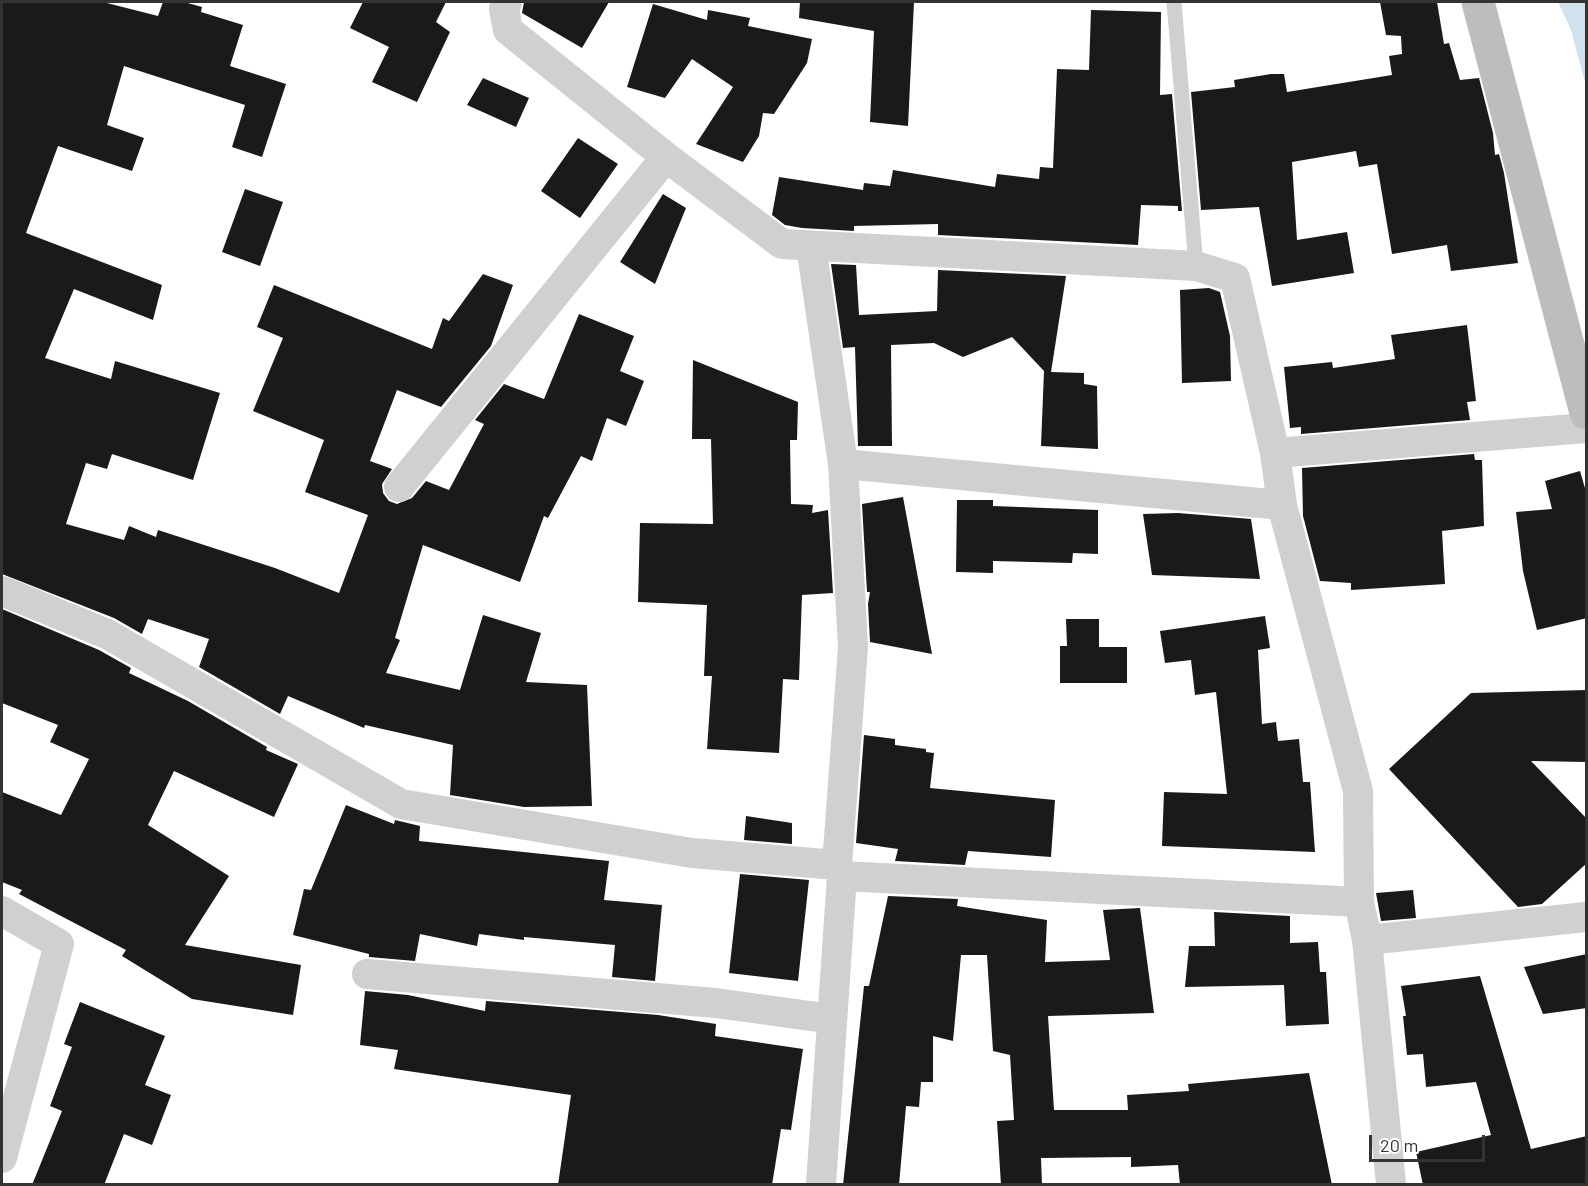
<!DOCTYPE html>
<html>
<head>
<meta charset="utf-8">
<style>
  body { margin:0 }
  #map { position:relative; width:1588px; height:1186px; overflow:hidden; background:#fff; font-family:Barlow,sans-serif }
  canvas { display:block }
  .frame { position:absolute; inset:0; border:3px solid #333; pointer-events:none }
  .scale { position:absolute; left:1369px; top:1135px; width:116px; height:27px; box-sizing:border-box; border:3px solid #333; border-top:0; padding-left:8px; font-size:18px; line-height:21px; white-space:nowrap; color:#333; -webkit-text-stroke:4px #fff; paint-order:stroke }
</style>
</head>
<body>
<div id="map">
<canvas width="1588" height="1186"></canvas>
<div class="frame"></div>
<div class="scale">20 m</div>
</div>
<script>
const context = document.querySelector('canvas').getContext('2d');
context.lineJoin = 'round';
function paint(path, color) {
  context.fillStyle = color;
  context.fill(path, 'evenodd');
}
function stroke(path, color, width, dash) {
  context.strokeStyle = color;
  context.lineWidth = width;
  context.lineCap = dash ? 'butt' : 'round';
  context.setLineDash(dash || []);
  context.stroke(path);
}
paint(new Path2D(`
  M1558,2H1586V86L1571,30Z`), '#cfe2ee');
paint(new Path2D(`
  M2,2H103L158,16L163,2H184L202,7L201,12L243,25L230,66L286,84L262,157L232,147L245,105L124,66L107,125L144,138L132,171L58,146L26,233L162,285L153,320L74,289L45,358L111,379L115,361L220,393L193,480L112,454L107,469L86,463L66,524L124,540L129,526L156,537L158,530L275,568L339,593L368,515L305,492L324,440L253,411L283,338L257,327L274,285L432,349L443,318L449,321L483,274L513,285L491,346L441,407L397,390L370,461L392,469L382,484L383,493L389,501L397,504L412,498L426,481L449,490L484,424L475,420L504,384L544,399L579,314L634,336L620,371L644,381L626,426L607,418L592,461L581,456L548,518L544,516L520,582L423,545L395,638L400,640L386,673L460,690L483,615L541,633L526,682L587,685L592,806L524,807L450,795L453,745L365,725L364,728L288,696L280,714L199,667L209,639L148,619L142,634L114,618L2,574Z
  M363,2H446L436,22L450,32L417,102L372,82L389,47L350,28Z
  M524,2H609L582,48L522,13Z
  M800,2H914L908,126L870,122L874,31L799,18Z
  M1380,2H1437L1444,44L1449,43L1460,80L1479,78L1493,133L1495,155L1499,154L1504,173L1518,263L1451,271L1447,245L1392,254L1377,164L1359,167L1356,151L1292,162L1297,240L1347,232L1354,273L1272,286L1259,207L1201,210L1191,92L1235,87L1234,80L1271,74H1284L1287,92L1392,75L1389,56L1402,54L1401,36L1386,35Z
  M653,4L707,20L708,10L750,18L748,26L812,39L807,63L774,114L763,113L759,136L743,162L696,144L733,87L692,59L665,98L627,87Z
  M1091,10L1161,12L1160,95L1172,94L1182,211H1178V206L1141,205L1138,245L938,235V224L854,226V231L802,228L785,225L772,215L779,177L863,190L864,183L890,186L893,170L995,187L997,174L1039,179L1040,167L1053,168L1057,69L1089,70Z
  M483,78L529,98L516,127L467,105Z
  M578,138L618,164L580,218L541,191Z
  M245,189L283,202L260,266L222,252Z
  M663,194L686,208L655,284L620,262Z
  M831,264L856,265L859,315L937,311L938,270L1066,276L1051,372L1084,373V384L1097,386L1098,449L1041,446L1044,371L1012,337L963,357L934,343L891,345L892,446H858L855,347L843,348Z
  M1209,288L1220,292L1230,336L1231,381L1182,383L1180,290Z
  M1467,325L1476,401L1467,402L1470,420L1301,434V427L1290,428L1284,367L1332,362L1333,368L1395,359L1391,335Z
  M693,360L798,402L797,440H790L791,504L813,505L812,513L828,510L833,593L802,595L799,680L783,679L779,753L707,749L712,676H704L707,605L638,602L640,523L713,524L711,439H692Z
  M1474,454L1475,460H1482L1484,526L1442,531L1445,584L1351,590V583L1320,581L1303,516L1302,468Z
  M1580,471L1587,495V618L1537,630L1523,571L1516,512L1552,509L1545,481Z
  M903,497L932,654L870,642L868,604L870,592H867L862,504Z
  M957,500H993V506L1098,510V554L1073,553L1072,563L993,561V573L956,572Z
  M1178,513L1251,519L1260,579L1152,575L1143,514Z
  M2,609L99,650L131,668L129,673L188,701L267,747L266,750L298,764L274,817L174,771L148,825L229,876L185,945L301,965L293,1015L192,999L122,956L126,950L19,894L22,890L2,882V792L61,815L89,759L50,742L58,725L2,703Z
  M1265,616L1270,648L1258,650L1262,724L1276,722L1278,741L1299,739L1303,782H1310L1315,852L1162,846L1164,792L1227,794L1216,692L1195,695L1191,660L1165,663L1160,631Z
  M1066,619H1099V647H1127V683H1060V646H1067Z
  M1587,690V762L1531,761L1587,819V863L1542,904L1518,907L1389,769L1471,693Z
  M864,735L895,739V745L926,749V752L934,753L930,788L1055,800L1051,857L968,851L965,865L895,861L898,849L856,843Z
  M346,805L394,824L395,820L420,826L419,841L609,861L604,900L662,905L655,981L612,977L615,945L524,937V940L479,934L477,946L420,934L415,961L369,957V954L293,935L304,889L311,890Z
  M746,816L792,823V844L744,840Z
  M740,874L809,880L798,981L729,973Z
  M1413,890L1416,918L1381,921L1376,893Z
  M888,896L958,899L957,906L1047,920L1045,962L1110,960L1103,910L1140,908L1154,1013L1048,1016L1054,1110H1128L1127,1095L1189,1091L1188,1084L1309,1073L1332,1185H1180L1178,1165L1131,1167V1157L1041,1158L1042,1185H1001L997,1121L1014,1120L1010,1055L993,1051L987,955H961L953,1041L933,1036V1082H921L919,1107L906,1106L899,1185H843L864,986H869Z
  M1214,912L1290,916V943L1318,942L1320,972H1326L1329,1024L1286,1026L1284,985L1185,987L1189,946H1215Z
  M1587,954V1008L1543,1014L1524,967Z
  M1480,976L1531,1149L1587,1136V1185H1423L1416,1152L1491,1135L1476,1082L1426,1087L1423,1054L1407,1055L1403,1016H1406L1401,986Z
  M365,991L408,995L485,1011L486,1001L658,1015L716,1024L715,1036L803,1049L791,1130L781,1129L772,1185H558L571,1095L394,1069L398,1050L360,1045Z
  M80,1002L165,1036L145,1085L171,1095L152,1145L124,1134L104,1185H32L62,1111L50,1106L72,1047L64,1044Z`), '#1a1a1a');
stroke(new Path2D(`
  M1174,2L1196,266`), '#d0d0d0', 15);
stroke(new Path2D(`
  M507,2L504,9L508,30L666,157L782,244L1196,266L1235,278L1275,453L1282,505L1358,791L1359,902L1367,940L1391,1184
  M811,246L843,464L853,647L837,865
  M1275,453L1586,428
  M843,464L1282,505
  M399,487L666,157
  M2,591L107,634L401,804L692,853L837,865L842,876L1359,902
  M2,911L59,944L2,1158
  M1367,940L1586,917
  M367,974L716,1003L832,1019
  M821,1184L842,876`), '#d0d0d0', 30);
stroke(new Path2D(`
  M1478,2L1586,413`), '#bdbdbd', 33);
</script>
</body>
</html>
